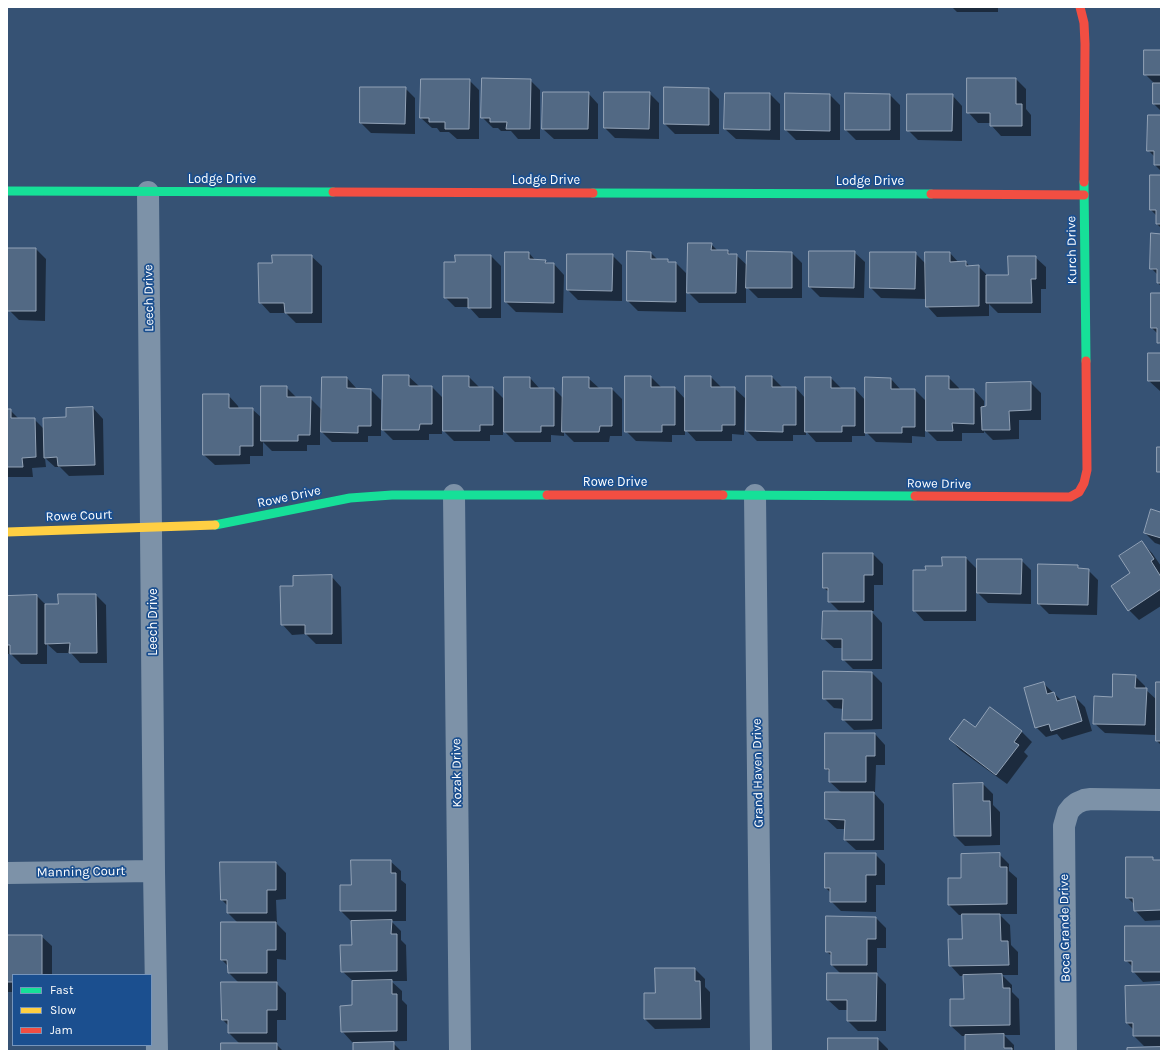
<!DOCTYPE html>
<html>
<head>
<meta charset="utf-8">
<style>
  body { margin:0 }
  #map { position:relative; width:1168px; height:1058px; overflow:hidden; background:#365274; font-family:Karla,sans-serif }
  canvas { display:block }
  .frame { position:absolute; inset:0; border:8px solid #fff; pointer-events:none }
  .legend { position:absolute; left:12px; top:974px; width:140px; height:72px; box-sizing:border-box; background:#1b4f8f; border:1px solid #7695bc; margin:0; padding:5px 7px; list-style:none; font-size:12px; color:#fff }
  .legend li { display:flex; align-items:center; gap:8px; height:20px }
  .legend b { width:20px; border:1px solid #7695bc }
</style>
</head>
<body>
<div id="map">
<canvas width="1168" height="1058"></canvas>
<div class="frame"></div>
<ul class="legend">
<li><b style="height:5px;background:#16e098"></b>Fast</li>
<li><b style="height:5px;background:#ffcf43"></b>Slow</li>
<li><b style="height:5px;background:#f24e42"></b>Jam</li>
</ul>
</div>
<script>
const context = document.querySelector('canvas').getContext('2d');
context.lineJoin = 'round';
function paint(path, color) {
  context.fillStyle = color;
  context.fill(path, 'evenodd');
}
function stroke(path, color, width, dash) {
  context.strokeStyle = color;
  context.lineWidth = width;
  context.lineCap = dash ? 'butt' : 'round';
  context.setLineDash(dash || []);
  context.stroke(path);
}
function write(font, color, halo, rows, align = 'center') {
  context.font = font + ' Karla,sans-serif';
  context.lineWidth = 3.5;
  context.setLineDash([]);
  context.textBaseline = 'middle';
  context.strokeStyle = halo;
  context.fillStyle = color;
  for (const [text, x, y, turn = 0] of rows) {
    context.save();
    context.translate(x, y);
    context.rotate((+turn || 0) * Math.PI / 180);
    context.textAlign = isNaN(turn) ? turn : align;
    if (halo) context.strokeText(text, 0, 0);
    context.fillText(text, 0, 0);
    context.restore();
  }
}
paint(new Path2D(`
  M952,7H998V12H957Z
  M1161,51V111L1154,104V83L1145,74Z
  M1016,79L1026,89V109L1031,115V136H1001L991,125V123H978L968,112Z
  M469,80L479,90V139H457L449,132H440L437,128H432L421,118Z
  M530,80L540,90V139H518L511,131H501L498,128H493L482,117Z
  M405,88L415,98V134L371,133L361,123Z
  M709,89L719,99V134H675L665,124Z
  M588,93L598,104V139H554L543,129Z
  M649,93L659,103V139L615,138L605,128Z
  M770,94L780,104V140L736,139L725,129Z
  M786,94L830,95L840,105V140H796L786,130Z
  M890,95L900,105V140H856L846,130Z
  M952,95L962,106V141L918,140L908,130Z
  M1161,116V171L1155,165V157L1148,150Z
  M1161,176V228L1157,224V216L1151,210Z
  M1161,235V286L1158,283V275L1151,268Z
  M711,244L718,251H728L731,255H736L748,266L792,253L802,263V298H758L746,286V303H699L688,292Z
  M7,249H36L46,259L45,321L19,320L9,310V304H7Z
  M810,252H854L865,262L864,298L820,297L810,287Z
  M529,253L536,261H545L549,264H554L564,275L563,313L516,312L506,302Z
  M651,253L658,260H667L671,263H676L686,273V312L638,311L628,301Z
  M915,253L926,264L950,253L959,263L966,262L970,267L978,266L988,276H1009L1035,257L1046,267V289H1041V313H998L989,304V316L937,317L927,306V299L881,298L871,288Z
  M612,255L622,265V301L578,300L568,290Z
  M311,256L322,266V323H296L286,313H270L260,302L273,264Z
  M491,256L501,266V318H479L469,307H455L445,297L456,263Z
  M1161,294V345L1158,342V334L1152,328Z
  M1161,354V391H1160L1149,381Z
  M408,376L419,386L432,387L442,397V434H429V440H393L383,430Z
  M444,377H469L479,387L493,388L505,400L530,378L540,389H554L564,399L588,378L599,388L612,389L622,399V436H610L609,442H574L564,432V436L551,435V442H515L503,430V435H490V441H454L444,431Z
  M651,377L661,387L675,388L686,400L711,377L721,387L734,388L745,398L744,435L732,434V441H696L685,429V435H672V442L636,441L626,431Z
  M747,377H772L782,387L796,388L806,399L831,378L841,388L855,389L866,401L891,379L901,390H915L925,400V437L912,436V443L876,442L865,431V436H852V442H816L806,431V435H793V441H757L747,431Z
  M948,377L959,388V390H974L984,401V408L1031,383L1041,393V420H1019V439L993,440L984,431V433H962V441H937L927,431Z
  M347,378L357,389L371,390L381,400V436H368V442H332L320,430V445H307V451H272L263,442V456H250V464L215,465L204,455L228,395L238,406L239,409H252L262,418L286,387L296,397L310,398L322,410Z
  M93,408L103,419L104,475L69,476L60,467H55L45,458L46,467L32,468L33,477H7V410H10L19,419H34L44,429Z
  M1161,513V545L1155,543L1145,533Z
  M1142,543L1152,553L1161,566V570L1160,571L1161,573V606L1139,620L1129,610L1131,574Z
  M873,554L883,564V585H874V611H871L882,623V669H853L843,659V648H834L823,638L840,612L829,601V592L824,588Z
  M942,558H966L978,570L1021,560L1031,570V604L988,603L976,591V621H924L914,610L927,571L943,567Z
  M1039,565L1078,566L1081,570H1088L1098,580L1097,615L1049,614L1039,604Z
  M331,576L341,587L342,644H316L306,634L292,635L282,624L294,587Z
  M96,595L106,605L107,663H80L71,653H57L47,644V664H21L11,654H7V597L37,596L46,605H59Z
  M872,673L882,683V729L854,730L843,719L844,709L834,708L824,698Z
  M1135,676L1145,686V689L1157,700L1161,683V745L1157,741V728H1155V735L1105,733L1094,723L1113,698Z
  M1043,683L1062,701L1075,697L1085,707L1092,731L1062,740L1057,734L1046,737L1036,727Z
  M990,709L1022,732L1032,742L1024,752L1028,756L1007,784L960,750L950,739L975,729Z
  M875,734L885,745V765H876L875,792H873L884,804V850H856L845,840L846,829H837L826,819L842,793L830,782V773L826,768Z
  M983,784L993,794V805L1000,812V845L965,846L955,836Z
  M826,854H875L885,864V885H876V912L841,911L831,901V893L826,888Z
  M999,854L1009,864V871L1017,878V914H999L1010,925L1011,945L1018,952V975H1002L1012,985V992L1019,999L1020,1035H1004L1014,1045V1051H966V1036H962L951,1026L965,1000L964,976H960L950,965L963,940V915H959L949,905L962,879Z
  M1152,858L1155,861H1161V920L1145,921L1135,910L1134,904L1127,897Z
  M390,861L401,871V880L406,884V921H391L401,931V940L406,945L407,981H391L402,991V1000L407,1005V1041L352,1042L342,1031L353,1006V981L342,971L353,946L352,921H351L341,911L352,886Z
  M276,863L286,873V899L276,900L277,924L286,933V960L277,959V983H276L286,993V1020H277V1043H275L283,1051H222L240,1044L229,1033V1026L223,1020L239,983L229,973L228,966L222,960L238,923L228,913V906L222,900Z
  M876,918L886,928V948H877V975L886,984V1031H858L848,1021V1010H839L828,1000L841,974L832,965V956L827,952Z
  M1161,927V981L1143,982L1133,971V967L1126,960Z
  M7,936H41L52,946V975H13V992H7Z
  M695,969L705,979V987L710,992V1028L655,1029L645,1019L656,994Z
  M1161,986V1046H1144L1134,1036V1030L1127,1023Z
  M878,1039L888,1049V1051H829Z
  M393,1043L401,1051H354Z`), '#0007');
const building = new Path2D(`
  M1144,50H1161V75H1144Z
  M482,78L531,79L530,129H506L507,122H490V118H481Z
  M967,78H1016V104H1022V126H990V113H967Z
  M421,79H470L469,129H445V122H429V118H420Z
  M1153,83H1161V104H1153Z
  M360,87H406L405,124L360,123Z
  M664,87L709,88V125L664,124Z
  M543,92H589L588,129H542Z
  M604,92H650L649,129L604,128Z
  M725,93H770V130L724,129Z
  M785,93L830,94V131L785,130Z
  M845,93L890,94V130H845Z
  M907,94H953L952,131H907Z
  M1148,115H1161V165H1154V151H1147Z
  M1150,175H1161V224H1156V210H1150Z
  M1151,233L1161,234V283H1157V269H1150Z
  M688,243H712L711,250H728V254H737L736,293H687Z
  M7,248H36V311H8Z
  M627,251L651,252V259H668V262H676V302L627,301Z
  M747,251L792,252V288H746Z
  M809,251H855L854,288L809,287Z
  M505,252H529V259L546,260L545,263H554V303L505,302Z
  M870,252H916L915,289L870,288Z
  M925,252H950V262L966,261V266L979,265V306L926,307Z
  M567,254H613L612,291L567,290Z
  M272,255H312V313H285L284,303H259L258,263H272Z
  M455,255H491V308H468V298H444V262H455Z
  M1008,256H1036V279H1031L1032,303H986V275H1008Z
  M1151,293H1161V343H1157V328H1151Z
  M1148,353H1161V381H1148Z
  M383,375H409V386H432V424H420L419,430H382Z
  M443,376H469V387H493V425H480V431H443Z
  M625,376H651V387H675V425H662V432H625Z
  M685,376H711V387H735V425H722V431H685Z
  M746,376H772V387H796V425H783V432L746,431Z
  M926,376H949V389H974V424L952,423L953,431H926Z
  M322,377H347V388L371,389V426H358V433L321,432Z
  M504,377H530V388H554V426H541V432H504Z
  M563,377H589V388H612V426H600L599,432H562Z
  M805,377H831V388H855V426H842V432H805Z
  M865,377L891,378V389H915V427H902V433H865Z
  M1031,382V410L1009,411L1010,430H982L981,407L986,406V383Z
  M261,386H287V397H311L310,435H298V441H261Z
  M203,394H229V408H253V446H240V455H203Z
  M93,407L95,465L58,466L57,457L44,458L43,418L66,417V408Z
  M7,409H11V418H35L36,457L22,458L23,467H7Z
  M1157,447H1161V472H1157Z
  M1151,509L1160,512L1161,510V538L1144,533Z
  M1142,541L1154,559L1151,561L1161,577V589L1128,611L1111,586L1130,573L1119,556Z
  M823,553H873V575H864V602H828V588H823Z
  M942,557H966V611H913V570H926L925,566H942Z
  M977,559H1022L1021,594L977,593Z
  M1038,564L1078,565V568L1089,569L1088,605L1038,604Z
  M332,575V634H305V625H281L280,586H293V576Z
  M58,594H96L97,653H69L70,643L45,644V604H58Z
  M37,595V654H10V645H7V596Z
  M823,611H872V660H842V639H822Z
  M823,671L872,672V720H842L843,699H823Z
  M1113,674L1136,675L1135,688H1147L1145,725L1093,724L1094,696L1112,697Z
  M1044,682L1047,694L1054,692L1057,701L1075,696L1082,721L1051,731L1049,724L1035,728L1024,688Z
  M1156,682H1161V741H1156Z
  M990,707L1022,731L1014,742L1019,745L996,775L949,739L964,719L975,727Z
  M825,733H875V756H866V782H829V769H825Z
  M983,783V801H990L991,836H954L953,784Z
  M825,792H874V840H844L845,820L825,819Z
  M825,853H876V875H866V902H830V888H825Z
  M1000,853V867H1007V904L948,905V878H961V854Z
  M1126,857H1153V860H1161V910L1134,911L1133,898H1126Z
  M351,860H391V873H396V911H340V885H351Z
  M220,862H276V890H267V913H227V900H221Z
  M962,914H1000L1001,941H1008L1009,965L949,966L948,939H962Z
  M826,916L876,917V939H867V965H831V952H826Z
  M392,920L391,934H397V971L341,972L340,945H352L351,921Z
  M221,922H276V950H267V973H228L227,960H221Z
  M1125,926H1161V972H1132V961H1125Z
  M7,935H42V975H13V982H7Z
  M655,968H695V981H700L701,1019H644V993H655Z
  M827,973H877L876,1021H847V1000H827Z
  M1002,974L1003,988H1010V1025L950,1026V999H964L963,975Z
  M392,980V994H397V1031L341,1032L340,1006L352,1005V981Z
  M221,982H277V1010H267V1033H228V1020H222Z
  M1161,985V1036H1133V1023H1126L1125,986Z
  M1004,1034V1048H1012V1051H965V1035Z
  M828,1038H878V1051H828Z
  M394,1042V1051H353V1043Z
  M221,1043H277V1051H221Z
  M1161,1047V1051H1127V1048Z`);
paint(building, '#526984');
stroke(building, '#92a2b6', 1);
stroke(new Path2D(`
  M148,192L154,871L157,1051
  M454,495L460,1051
  M755,495L761,1051
  M7,873L154,871
  M1066,1051L1064,826L1068,812L1072,807L1077,803L1084,800L1091,799L1161,800`), '#7d92a8', 22);
stroke(new Path2D(`
  M1084,182L1086,361
  M7,191L333,192
  M593,193L931,194
  M723,495L915,496
  M215,525L350,498L392,495H547`), '#16e098', 9);
stroke(new Path2D(`
  M7,532L215,525`), '#ffcf43', 9);
stroke(new Path2D(`
  M1080,7L1084,23L1085,44L1084,182
  M333,192L593,193
  M931,194L1084,195
  M547,495H723
  M915,496L1070,497L1079,492L1084,483L1087,470L1086,361`), '#f24e42', 9);
write('13px', '#fff', '#1b4f8f', [
  ["Lodge Drive",222,179],
  ["Lodge Drive",546,180],
  ["Lodge Drive",870,181],
  ["Kurch Drive",1072,250,-91],
  ["Leech Drive",149,298,-91],
  ["Rowe Drive",615,482],
  ["Rowe Drive",939,484,1],
  ["Rowe Drive",289,497,-12],
  ["Rowe Court",79,516,-2],
  ["Leech Drive",153,622,-90],
  ["Kozak Drive",457,773,-91],
  ["Grand Haven Drive",758,773,-91],
  ["Manning Court",81,872,-1],
  ["Boca Grande Drive",1065,928,-91]
]);
</script>
</body>
</html>
